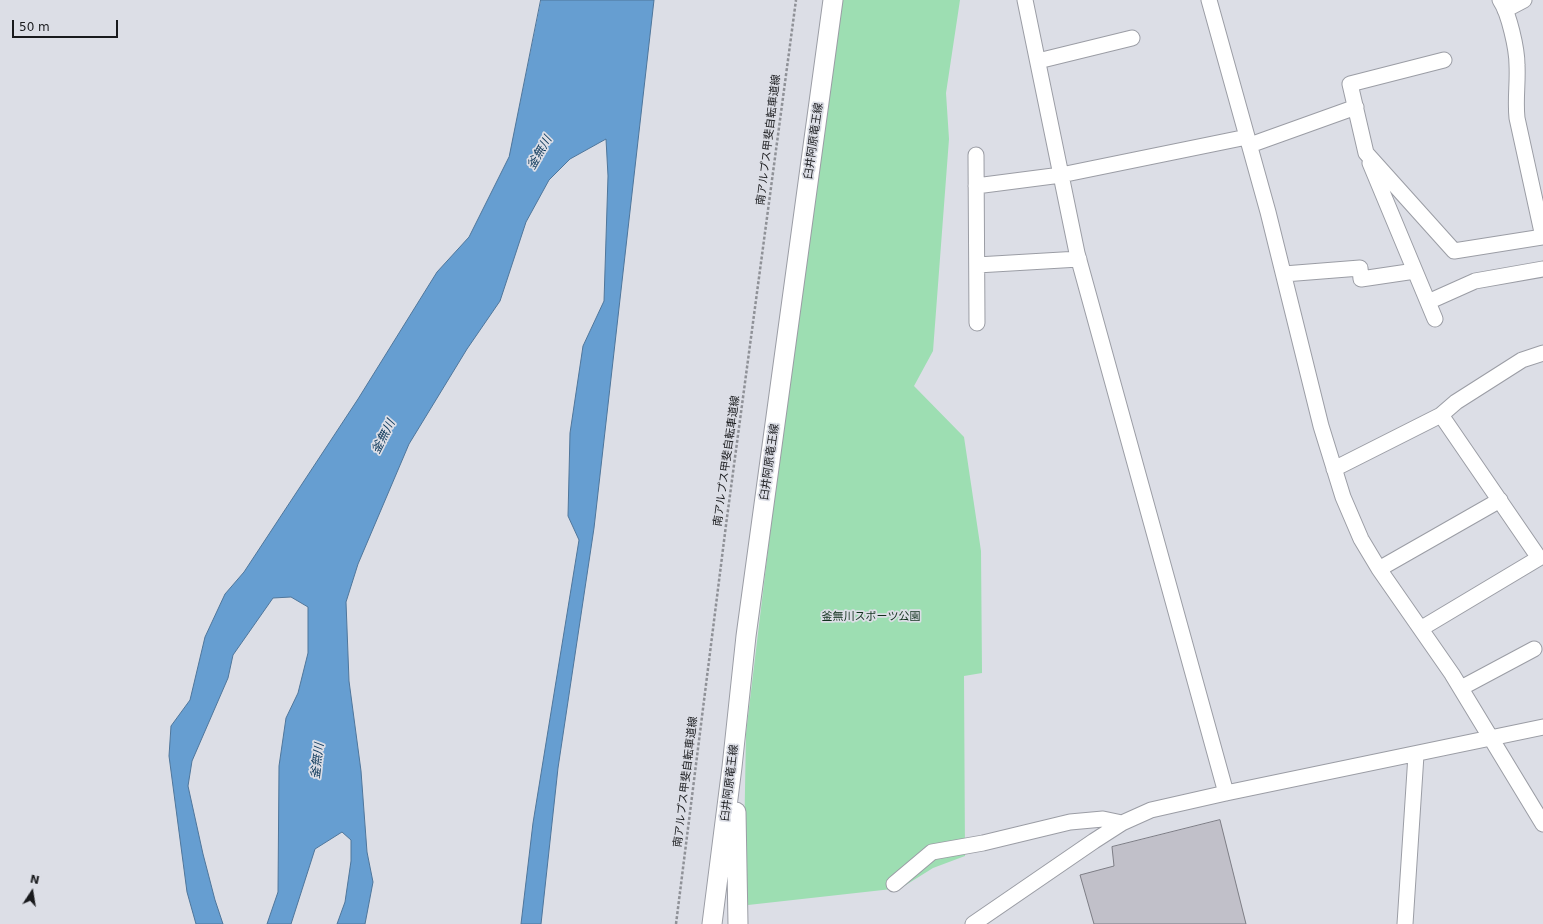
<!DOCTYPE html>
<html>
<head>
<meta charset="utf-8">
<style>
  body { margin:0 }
  #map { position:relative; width:1543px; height:924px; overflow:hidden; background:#dcdee6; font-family:"DejaVu Sans",sans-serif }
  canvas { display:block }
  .north { position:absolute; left:12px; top:872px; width:40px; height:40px; -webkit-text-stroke:3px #dcdee6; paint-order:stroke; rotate:12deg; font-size:11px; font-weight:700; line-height:16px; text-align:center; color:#191a1d }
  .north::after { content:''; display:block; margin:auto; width:14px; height:18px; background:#191a1d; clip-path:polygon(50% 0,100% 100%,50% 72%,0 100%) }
  .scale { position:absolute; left:12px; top:20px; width:106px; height:18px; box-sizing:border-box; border:2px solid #191a1d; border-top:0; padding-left:5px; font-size:12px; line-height:14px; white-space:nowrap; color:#191a1d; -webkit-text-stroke:3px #dcdee6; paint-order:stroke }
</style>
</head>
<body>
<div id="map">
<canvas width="1543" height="924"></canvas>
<div class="north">N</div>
<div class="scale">50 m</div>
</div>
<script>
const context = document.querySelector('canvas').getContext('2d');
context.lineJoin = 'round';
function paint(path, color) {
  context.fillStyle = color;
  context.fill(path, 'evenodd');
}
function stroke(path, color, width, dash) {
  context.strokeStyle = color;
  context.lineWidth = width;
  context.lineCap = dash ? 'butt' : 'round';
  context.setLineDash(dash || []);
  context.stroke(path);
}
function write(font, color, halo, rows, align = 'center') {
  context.font = font + ' "DejaVu Sans","Noto Sans JP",sans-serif';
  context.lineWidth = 3.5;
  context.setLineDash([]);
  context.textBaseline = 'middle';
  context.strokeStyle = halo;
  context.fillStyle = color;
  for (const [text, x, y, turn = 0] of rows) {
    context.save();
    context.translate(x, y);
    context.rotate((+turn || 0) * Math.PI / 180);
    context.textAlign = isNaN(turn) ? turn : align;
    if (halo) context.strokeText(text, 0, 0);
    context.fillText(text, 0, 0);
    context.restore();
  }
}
paint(new Path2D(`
  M843,0H960L946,93L949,139L933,351L914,386L964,437L981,551L982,673L964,676L965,856L933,868L901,888L748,905L744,846L746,733L790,367Z`), '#9ddeb2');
const water = new Path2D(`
  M541,0H654L594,528L558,768L541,924H521L533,823L579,540L568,516L570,433L583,346L604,301L608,176L606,139L570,159L549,180L526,222L500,301L467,349L409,444L358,564L346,602L349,681L361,771L367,852L373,882L365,924H337L345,902L351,861V840L342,832L315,849L291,924H267L278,892L279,766L286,718L298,693L308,653V607L291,597L273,598L233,655L228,678L192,761L188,786L203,854L215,900L223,924H196L187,892L169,756L171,726L190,700L205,637L225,594L244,572L358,399L437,272L469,237L509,157Z`);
paint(water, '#669ed1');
stroke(water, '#4f769b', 1);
const building = new Path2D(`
  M1220,820L1246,924H1094L1080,875L1114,866L1112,847Z`);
paint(building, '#c1c0c9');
stroke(building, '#7d7d85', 1);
const minor = new Path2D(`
  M1025,0L1077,253L1226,793
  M1209,0L1268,212L1321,426L1343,497L1361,539L1379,569L1452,674L1543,824
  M1500,0C1509,13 1517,49 1517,65C1518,83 1515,100 1517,118L1543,237
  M1505,10L1524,0
  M1444,60L1350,84L1366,153L1454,251L1543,237
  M1038,61L1132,38
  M1250,145L1356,107
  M976,155L977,323
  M1370,163L1435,319
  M976,186L1061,175L1247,137
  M977,265L1079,259
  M1284,274L1360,268L1361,279L1415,271
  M1428,302L1475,281L1543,269
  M1441,415L1456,402L1522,360L1543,353
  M1334,469L1441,415L1539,558L1422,628
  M1379,569L1500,500
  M1461,688L1534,649
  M894,884L932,852L983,843L1070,822L1103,819L1122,823
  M973,924L1094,841L1122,823L1151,810L1226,793L1543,727
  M1405,924L1416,755`);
const major = new Path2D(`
  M736,812L738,924
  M712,924L732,767L746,636L833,0`);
stroke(minor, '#9b9da5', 17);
stroke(major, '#9b9da5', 21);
stroke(new Path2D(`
  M676,924L726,525L796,0`), '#8f9197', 2.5, [3, 2]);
stroke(minor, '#fff', 15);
stroke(major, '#fff', 19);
write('11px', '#191a1d', '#dcdee6', [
  ["南アルプス甲斐自転車道線",769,140,-83],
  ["臼井阿原竜王線",814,141,-82],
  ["南アルプス甲斐自転車道線",727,461,-82],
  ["臼井阿原竜王線",770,462,-82],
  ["南アルプス甲斐自転車道線",686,782,-83],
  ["臼井阿原竜王線",730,783,-83]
]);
write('11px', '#12311e', '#dcdee6', [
  ["釜無川スポーツ公園",871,617]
]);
write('italic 12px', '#0c3759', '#dcdee6', [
  ["釜無川",540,153,-60],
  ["釜無川",384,437,-63],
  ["釜無川",318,761,-83]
]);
</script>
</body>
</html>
